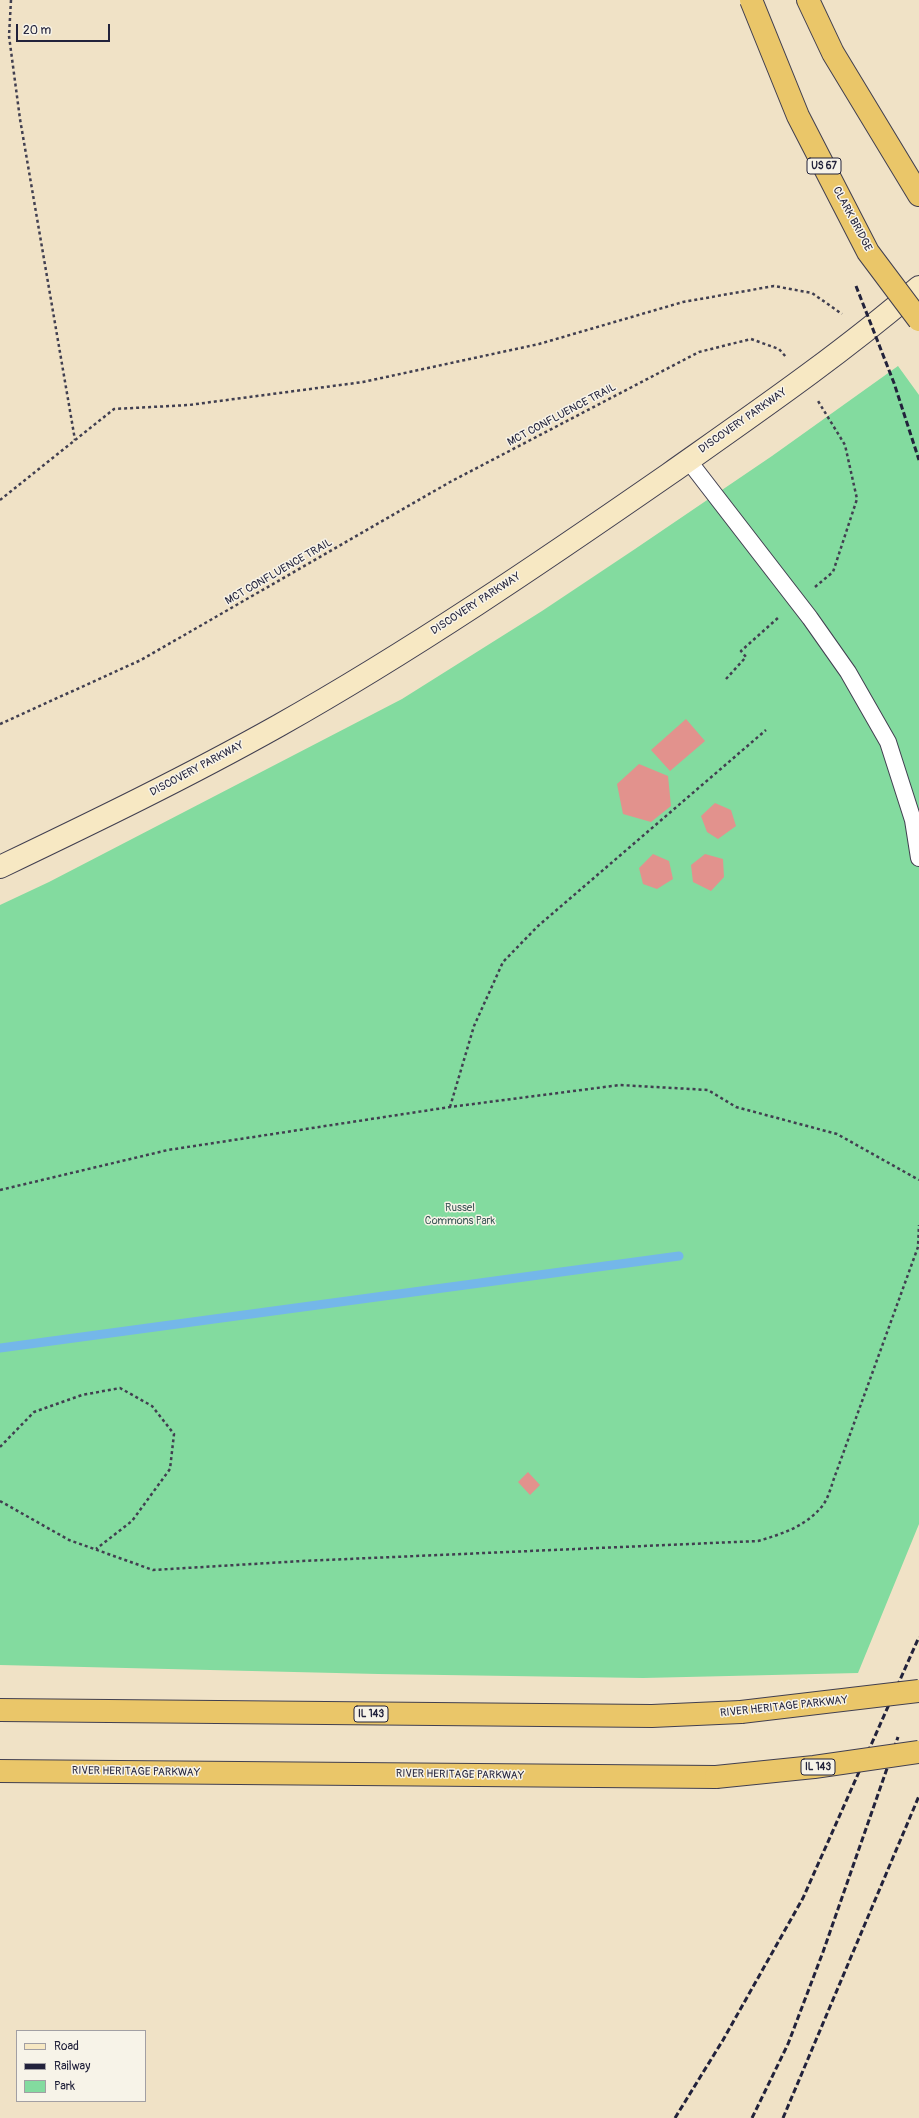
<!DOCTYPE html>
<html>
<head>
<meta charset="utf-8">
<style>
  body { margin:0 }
  #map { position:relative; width:919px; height:2118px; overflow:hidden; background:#f0e2c6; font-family:Pangolin,sans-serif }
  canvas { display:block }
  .legend { position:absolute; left:16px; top:2030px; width:130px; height:72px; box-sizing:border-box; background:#f7f3e8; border:1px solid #a29fa3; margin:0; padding:5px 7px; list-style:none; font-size:12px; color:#22223b }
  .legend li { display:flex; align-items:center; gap:8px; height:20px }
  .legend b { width:20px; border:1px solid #a29fa3 }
  .scale { position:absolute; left:16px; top:24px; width:94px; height:18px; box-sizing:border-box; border:2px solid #22223b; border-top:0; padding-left:5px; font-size:12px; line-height:14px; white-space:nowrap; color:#22223b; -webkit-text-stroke:3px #f7f3e8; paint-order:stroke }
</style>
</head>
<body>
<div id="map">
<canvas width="919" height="2118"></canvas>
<ul class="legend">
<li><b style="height:5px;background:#f7e8c3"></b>Road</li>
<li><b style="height:5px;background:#22223b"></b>Railway</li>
<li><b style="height:11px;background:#83db9f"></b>Park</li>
</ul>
<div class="scale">20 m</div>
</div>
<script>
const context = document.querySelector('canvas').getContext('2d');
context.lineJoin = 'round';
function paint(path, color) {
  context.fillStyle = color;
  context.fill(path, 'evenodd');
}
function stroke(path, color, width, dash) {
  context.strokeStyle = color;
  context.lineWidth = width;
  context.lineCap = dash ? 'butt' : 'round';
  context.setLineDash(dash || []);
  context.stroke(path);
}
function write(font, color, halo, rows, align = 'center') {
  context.font = font + ' Pangolin,sans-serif';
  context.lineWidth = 3;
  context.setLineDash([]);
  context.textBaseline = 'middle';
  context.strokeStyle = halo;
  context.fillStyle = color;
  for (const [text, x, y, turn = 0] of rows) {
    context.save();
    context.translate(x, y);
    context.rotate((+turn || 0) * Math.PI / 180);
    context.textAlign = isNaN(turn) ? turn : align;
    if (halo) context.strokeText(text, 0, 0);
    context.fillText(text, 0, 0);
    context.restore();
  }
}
paint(new Path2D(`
  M898,366L919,395V1524L858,1673L643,1678L378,1674L0,1665V905L49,882L402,699L542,611L635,549L772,456Z`), '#83db9f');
stroke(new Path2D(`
  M0,1348L679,1256`), '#74b7e9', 9);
paint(new Path2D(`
  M686,719L705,741L670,771L651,750Z
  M639,764L668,776L671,806L651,822L623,814L617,784Z
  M715,803L731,810L736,826L718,839L707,832L701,816Z
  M653,854L669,861L673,879L657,889L643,884L639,868Z
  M705,854L723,859L724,877L711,891L693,882L691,865Z
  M528,1472L540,1485L530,1495L518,1482Z`), '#e2928d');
const lane = new Path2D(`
  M688,460L810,618L848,672L888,742L913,820L919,858`);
const secondary = new Path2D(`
  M0,867C94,822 187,777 278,726C413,650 542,562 669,474C754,414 840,355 919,287`);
const highway = new Path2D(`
  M808,0L833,53L919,195
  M0,1710L652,1716L741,1712
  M0,1771L716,1777`);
stroke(lane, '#413f50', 18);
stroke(secondary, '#413f50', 24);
stroke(highway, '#413f50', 24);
stroke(new Path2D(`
  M11,0L9,36L20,119L75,440
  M0,500L114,409L189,405L363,382L539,344L683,302L774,286L812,293L842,314
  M815,587L833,572L857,499L845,445L818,401
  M726,679L746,657L741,651L779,617
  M0,724L141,660L450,482L699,352L751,339L779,349L786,357
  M450,1107L474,1026L503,962L538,926L766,730
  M0,1190L168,1150L450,1107L620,1085L708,1090L736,1107L837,1134L919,1180
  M0,1447L34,1412L82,1395L120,1388L152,1406L174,1434L170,1469L132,1521L96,1549
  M0,1501L69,1540L153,1570L302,1561L758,1541C782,1534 807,1526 823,1505C829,1497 832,1483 836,1473L918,1247L919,1225`), '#413f50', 2.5, [3, 3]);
stroke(lane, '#fff', 16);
stroke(secondary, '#f7e8c3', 22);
stroke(highway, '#eac669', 22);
stroke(new Path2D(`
  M856,286L894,383L919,460
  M675,2118L723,2040L803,1898L919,1637
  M752,2118L788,2044L823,1952L898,1737
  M783,2118L919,1796`), '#22223b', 3, [6, 3]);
const highwayBridge = new Path2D(`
  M751,0L798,116L868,252L919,320
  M741,1712L919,1691
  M716,1777L814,1767L919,1752`);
stroke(highwayBridge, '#413f50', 24, []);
stroke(highwayBridge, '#eac669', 22);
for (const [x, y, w] of [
  [824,166,34],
  [371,1714,34],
  [818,1767,34]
]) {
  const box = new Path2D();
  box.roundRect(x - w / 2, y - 8, w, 16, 3);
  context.fillStyle = '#f7f3e8';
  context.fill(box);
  stroke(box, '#22223b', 1);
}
write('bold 10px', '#22223b', null, [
  ["US 67",824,166],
  ["IL 143",371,1714],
  ["IL 143",818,1767]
]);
write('11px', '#22223b', '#f7f3e8', [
  ["CLARK BRIDGE",852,219,62],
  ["MCT CONFLUENCE TRAIL",562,415,-28],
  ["DISCOVERY PARKWAY",743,421,-35],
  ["MCT CONFLUENCE TRAIL",279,572,-30],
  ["DISCOVERY PARKWAY",476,604,-33],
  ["DISCOVERY PARKWAY",197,769,-28],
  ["RIVER HERITAGE PARKWAY",784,1707,-6],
  ["RIVER HERITAGE PARKWAY",136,1772,1],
  ["RIVER HERITAGE PARKWAY",460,1775,1]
]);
write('11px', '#3f5a59', '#f7f3e8', [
  ["Russel",460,1208],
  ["Commons Park",460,1221]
]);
</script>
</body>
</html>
